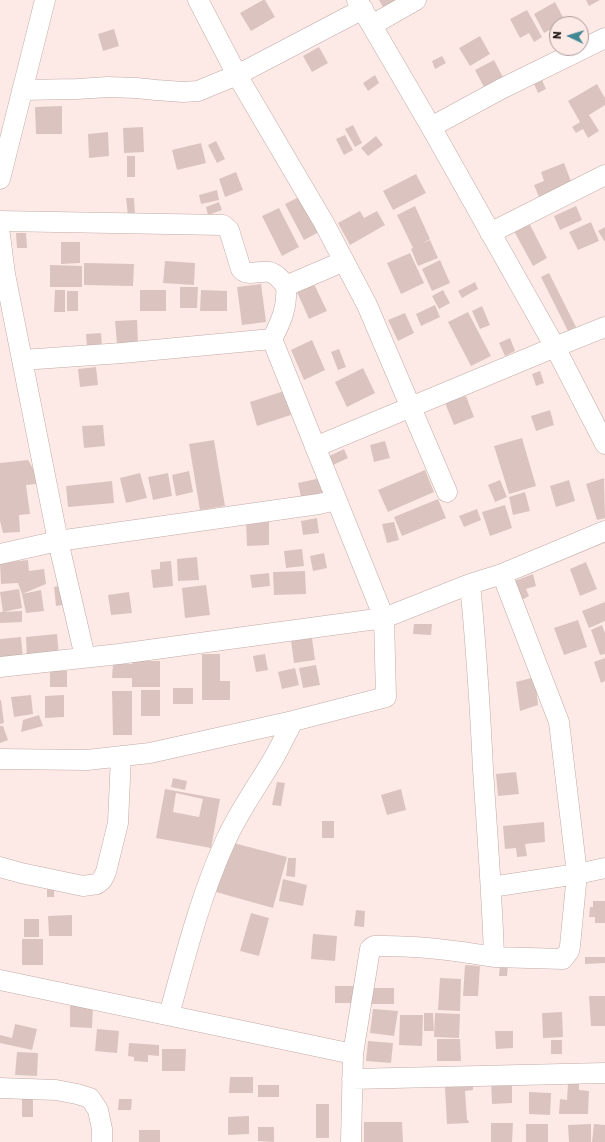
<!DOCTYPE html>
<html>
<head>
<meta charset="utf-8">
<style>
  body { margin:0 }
  #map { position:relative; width:605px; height:1142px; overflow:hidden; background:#fdeae6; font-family:Rubik,sans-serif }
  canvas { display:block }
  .north { position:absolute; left:549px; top:16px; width:40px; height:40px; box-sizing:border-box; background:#fdeae6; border:1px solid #a79895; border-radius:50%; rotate:274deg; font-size:11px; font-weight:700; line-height:16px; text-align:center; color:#261d1c }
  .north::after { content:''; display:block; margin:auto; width:14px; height:18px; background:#428894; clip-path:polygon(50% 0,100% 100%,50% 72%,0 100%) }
</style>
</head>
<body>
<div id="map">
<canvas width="605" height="1142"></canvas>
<div class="north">N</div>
</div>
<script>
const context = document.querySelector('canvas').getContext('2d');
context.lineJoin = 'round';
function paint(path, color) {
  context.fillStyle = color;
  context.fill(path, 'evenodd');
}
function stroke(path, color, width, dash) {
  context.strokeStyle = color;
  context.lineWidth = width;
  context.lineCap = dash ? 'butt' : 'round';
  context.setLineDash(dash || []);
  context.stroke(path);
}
paint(new Path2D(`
  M263,0H265L275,17L251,31L240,13Z
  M379,0H395L398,4L385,11Z
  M586,0H600L589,6Z
  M555,2L565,21L560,24H557V26L544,33L534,14Z
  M527,10L542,37L534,42L529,33L520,38L510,19Z
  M114,29L119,46L103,51L98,34Z
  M480,36L490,54L470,66L459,48Z
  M319,47L328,63L312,72L303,56Z
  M442,56L446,63L435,69L432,61Z
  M494,60L505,81L486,91L475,70Z
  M375,75L379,83L368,91L363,83Z
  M542,80L546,89L538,93L534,84Z
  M597,84L605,98V105L589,115L599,131L588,138L583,129L576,133L572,127L580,122L568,101Z
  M62,106V134H36L35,107Z
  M353,125L362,143L355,147L345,129Z
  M143,127L144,152L124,153L123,128Z
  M108,132L109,156L89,158L88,134Z
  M345,135L353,150L344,155L336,139Z
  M376,136L383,145L368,156L361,148Z
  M216,141L225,159L217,163L208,145Z
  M201,143L206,163L177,170L172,150Z
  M127,156H135V177H127Z
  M564,163L572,184L539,197L534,185L544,181L541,172Z
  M236,172L243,190L225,197L219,179Z
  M416,174L426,193L393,210L383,191Z
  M217,190L219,200L201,204L199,195Z
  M301,196L319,232L304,240L285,204Z
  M126,198H134L135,215L128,216Z
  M219,202L222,210L208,215L206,207Z
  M415,206L430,239L423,243L430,240L438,258L418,266L411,249L413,248L397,215Z
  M576,206L582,220L560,230L554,216Z
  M279,208L299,247L282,256L262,216Z
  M360,211L364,218L377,211L385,225L350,245L338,223Z
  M591,222L599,241L578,250L569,232Z
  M529,223L547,258L533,266L514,231Z
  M605,227V242L598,231Z
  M16,233H26L27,248H17Z
  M61,242H80V263L61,264Z
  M410,253L424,283L401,294L387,263Z
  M440,260L450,283L432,291L422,269Z
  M165,261L195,263L194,285L163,283Z
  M84,263L134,264L133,286L84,285Z
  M50,265L82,266V287H50Z
  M549,273L576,327L568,331L541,277Z
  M475,282L478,289L462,298L458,291Z
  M261,284L266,322L242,325L237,287Z
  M314,284L327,311L309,319L297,292Z
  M180,287H198L197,308H180Z
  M55,290H65V312H54Z
  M140,290H166V311H140Z
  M201,290L227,291V311H200Z
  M443,290L450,303L439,309L432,296Z
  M67,291H78V311H67Z
  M435,305L440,317L421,326L416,314Z
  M482,306L490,325L480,329L472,311Z
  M468,312L491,356L471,366L448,322Z
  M405,313L414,333L398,341L388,320Z
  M137,320L138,342L117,344L115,321Z
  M101,333L102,346L87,347L86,334Z
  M510,338L515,351L505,356L499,343Z
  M312,340L325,370L304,380L291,350Z
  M339,349L346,367L338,370L331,352Z
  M96,367L98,385L80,387L78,369Z
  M363,368L375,393L347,407L335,382Z
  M540,371L544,383L536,386L532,374Z
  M284,391L291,415L257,426L250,402Z
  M466,396L474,417L454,425L445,403Z
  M550,410L554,425L536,431L531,416Z
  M103,425L105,446L84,448L82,426Z
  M522,438L536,486L509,494L494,446Z
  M214,440L225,506L200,510L189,444Z
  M385,441L390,458L374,462L370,445Z
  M344,449L348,458L329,467L325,458Z
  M28,460L34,470L36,484L26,485L30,514L19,515L20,532L3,533L0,521V463Z
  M425,470L434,492L388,512L378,490Z
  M189,471L193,492L176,496L172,475Z
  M140,473L147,498L126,503L120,478Z
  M168,473L172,496L153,500L148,477Z
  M321,478L324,498L302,502L298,483Z
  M604,478L605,518L597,520L586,484Z
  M500,480L507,497L495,502L488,485Z
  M569,480L575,501L556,507L550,486Z
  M112,481L114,503L68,507L66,486Z
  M525,492L530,511L513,515L509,497Z
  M438,499L446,518L402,536L394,517Z
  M505,505L512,528L490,536L482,512Z
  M477,509L481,520L464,527L459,516Z
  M317,518L319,533L303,535L301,521Z
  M269,522V545L247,546L246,523Z
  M394,522L399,540L387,543L382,524Z
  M302,549L304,566L286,568L284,551Z
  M324,553L327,568L313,571L310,556Z
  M197,557L199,580L178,581L177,559Z
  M28,560L29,571L44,569L46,584L22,594L41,590L44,611L26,613L22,594L18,583L1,584L0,563Z
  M171,561L173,586L153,588L151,570L160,569V562Z
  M586,562L597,589L580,596L570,569Z
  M305,571L306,594L274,595L273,572Z
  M269,573L270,586L252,588L250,575Z
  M533,574L536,586L526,589L529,596L520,601L512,582Z
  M64,585L67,604L56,606L54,587Z
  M206,585L210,615L185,618L182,588Z
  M19,589L22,608L3,612L0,592Z
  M129,592L132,613L111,615L108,595Z
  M605,602V621L589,628L582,611Z
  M22,611V622L0,623V612Z
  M578,620L587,647L564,655L554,628Z
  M414,624H432L431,635L413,634Z
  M602,625L605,633V654L600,655L591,630Z
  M57,634L59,656L27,659L26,637Z
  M21,637L23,659L0,661V639Z
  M312,638L315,660L294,663L291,641Z
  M202,654H220V681H230V700H202Z
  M265,654L268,670L256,672L253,656Z
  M605,658V681L601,683L594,662Z
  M132,661H160V687H132V678H112L113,664H132Z
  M316,665L320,685L303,688L299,668Z
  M295,668L299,685L282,689L278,672Z
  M50,671H67V687H50Z
  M535,677L538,705L520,711L516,682Z
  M173,688H193V704H173Z
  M141,690H160V716H141Z
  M112,691H132V735H113Z
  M31,695L33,714L14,717L11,697Z
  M64,695V717L45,718V696Z
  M0,700H1L4,723L0,724Z
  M39,715L43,726L21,732L23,720Z
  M0,726H3L8,740L0,743Z
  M516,772L519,794L498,796L496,774Z
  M173,778L187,781L185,790L171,787Z
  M277,782L285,783L281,806L272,805Z
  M165,789L220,799L211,848L156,838ZM176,793L203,799L199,817L173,812Z
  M401,789L406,810L387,815L381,795Z
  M322,821H334V838H322Z
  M544,822L545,842L525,844L527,856L517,857L516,848L505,849L503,826Z
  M230,842L287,857L273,908L216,892Z
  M288,858H296L295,877L286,876Z
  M283,879L307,885L303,906L279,901Z
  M47,886H54V897H47Z
  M593,901H605V923H595V917H589L590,907H593Z
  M356,910L365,911L364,927L354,926Z
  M251,913L269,918L259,956L240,951Z
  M72,915V936H49L48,916Z
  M24,919H39V937H24Z
  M313,934L337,936L335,961L311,959Z
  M22,939H43V965H22Z
  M585,957H605V963L585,964Z
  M465,965L480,966L478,996H463Z
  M500,965H508L507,976H499Z
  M440,978L461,979L460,1011L438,1010Z
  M335,986H356V1003H335Z
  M368,988H394V1004H369Z
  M589,996H605V1026H591Z
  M70,1006H93L92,1028L70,1027Z
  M373,1009L398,1011L394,1036L370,1033Z
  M562,1012L563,1037L543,1038L542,1013Z
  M424,1013H433L434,1031H424Z
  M435,1013L460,1014L459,1038L434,1037Z
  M400,1015H423L422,1046L399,1045Z
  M15,1024L37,1029L32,1050L0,1043V1035L12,1038Z
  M97,1029L119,1031L117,1053L95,1051Z
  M495,1031H513V1048L496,1049Z
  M437,1039H460L461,1061H437Z
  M551,1040H562V1054H551Z
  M368,1041L393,1043L391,1063L366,1061Z
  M129,1043L159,1045V1056L148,1055V1062L134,1061V1057L128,1056Z
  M162,1049H186L185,1071H162Z
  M17,1052L38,1053L37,1076L15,1075Z
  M230,1077H253V1093H229Z
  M491,1082H512V1103L492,1104Z
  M568,1084H579V1090L589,1091L588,1114H559L560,1099L567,1100Z
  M258,1085H279V1097H258Z
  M473,1086V1090L465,1091L467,1120H468L469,1123L447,1124L445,1087Z
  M529,1092L551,1093L550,1115L529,1114Z
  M22,1096H33V1117H22Z
  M119,1099H132L131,1110H118Z
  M316,1104H329V1138H316Z
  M249,1116V1134L228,1135V1117Z
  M364,1122H402L403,1142H364Z
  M491,1123H513L512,1142H491Z
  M526,1124H548V1142H526Z
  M591,1124V1142H569L568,1125Z
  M594,1124L605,1125V1142H592Z
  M258,1127H274V1142L258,1141Z
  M139,1130H160V1142H139Z`), '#dbc4c0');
const minor = new Path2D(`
  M198,0L237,75L324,223L367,305L447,492
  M357,0L431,127L555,347L605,444
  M372,25L416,0
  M22,90L77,89L108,87L136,88L156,90L183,92L198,91L237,75L363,9
  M431,127L501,89L605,38
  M0,179L45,0
  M0,221L223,225L229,230L241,269C247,277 260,270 269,272C276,273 282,281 286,286
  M490,233L605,175
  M0,235L5,274L58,541L85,657
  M272,339C281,322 288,306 286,286L344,261
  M22,360L122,353L272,339
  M315,447L555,347L605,327
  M0,554L58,541L319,504L336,500
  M0,667L119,654L384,618L470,584L502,574L605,531
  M0,759L87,760L150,753L293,721L386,697L384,618L272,339
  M0,867L21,873L83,886L97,884L102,880L106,872L118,823L121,756
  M491,887L577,874L559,722L502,574
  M494,957L563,959L569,951L570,946L577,874L605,868
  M0,980L353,1054
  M169,1015C185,957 200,897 225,842C237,814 256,788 272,761C280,748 286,734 293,721
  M352,1079L605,1073
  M0,1088L56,1090L77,1094L90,1098L98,1110L102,1129V1142
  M351,1142L353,1054L370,949L374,946C414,945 455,950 494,957C492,894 487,831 483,769C480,707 476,645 470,584`);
stroke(minor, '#c0aaa6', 21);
stroke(minor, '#fff', 20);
</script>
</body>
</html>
